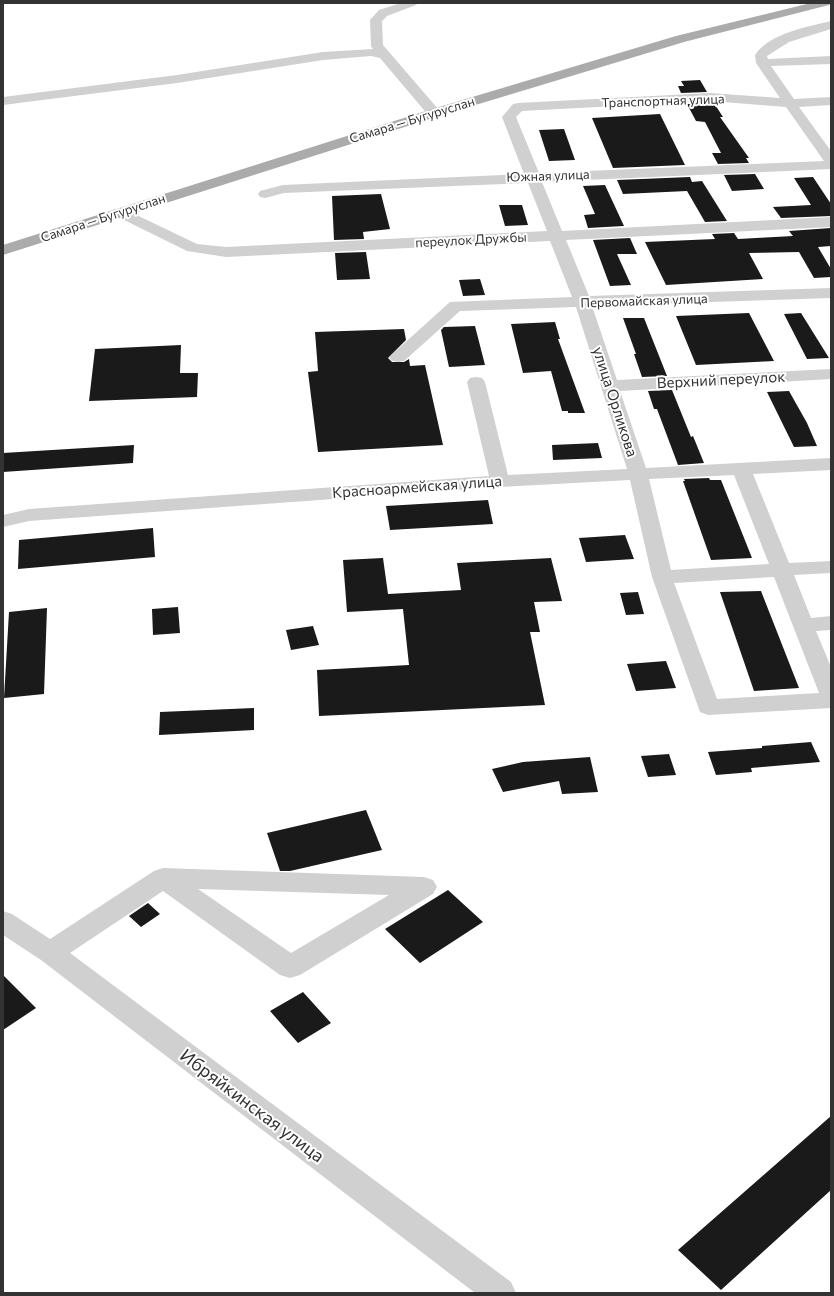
<!DOCTYPE html>
<html>
<head>
<meta charset="utf-8">
<style>
  body { margin:0 }
  #map { position:relative; width:834px; height:1296px; overflow:hidden; background:#fff; font-family:Commissioner,sans-serif }
  canvas { display:block }
  .frame { position:absolute; inset:0; border:4px solid #333; pointer-events:none }
</style>
</head>
<body>
<div id="map">
<canvas width="834" height="1296"></canvas>
<div class="frame"></div>
</div>
<script>
const context = document.querySelector('canvas').getContext('2d');
context.lineJoin = 'round';
function paint(path, color) {
  context.fillStyle = color;
  context.fill(path, 'evenodd');
}
function write(font, color, halo, rows, align = 'center') {
  context.font = font + ' Commissioner,sans-serif';
  context.lineWidth = 4;
  context.setLineDash([]);
  context.textBaseline = 'middle';
  context.strokeStyle = halo;
  context.fillStyle = color;
  for (const [text, x, y, turn = 0] of rows) {
    context.save();
    context.translate(x, y);
    context.rotate((+turn || 0) * Math.PI / 180);
    context.textAlign = isNaN(turn) ? turn : align;
    if (halo) context.strokeText(text, 0, 0);
    context.fillText(text, 0, 0);
    context.restore();
  }
}
paint(new Path2D(`
  M700,80L707,92L681,93L678,86H684L681,81Z
  M714,103L723,117H720L749,158H746L749,163L718,164L712,153H721L705,122L696,121L687,104Z
  M660,114L685,165L613,168L592,118Z
  M564,129L575,160L549,161L539,130Z
  M755,174L764,189L732,191L724,175Z
  M690,177L692,182L702,181L727,221L705,222L687,191L623,194L617,180Z
  M813,177L831,204V216L781,218L773,207L811,205L794,178Z
  M605,185L624,226L588,228L584,215L595,214L583,186Z
  M381,194L390,229L363,232L364,239L334,240L332,196Z
  M499,205H522L528,225L505,226Z
  M831,228V246L818,247L831,269V277L814,278L799,252L749,253L763,279L666,285L645,242L715,239L712,234L734,233L738,239L793,236L789,231Z
  M630,238L637,254H617L631,285L610,286L593,240Z
  M366,252L370,279L337,280L335,253Z
  M480,279L485,295L463,296L459,280Z
  M749,313L774,361L696,365L676,316Z
  M801,313L829,358L807,359L784,314Z
  M623,318H644L667,376L642,377L634,354H636Z
  M555,322L560,339H558L585,413H568V411H562L551,371L523,373L511,324Z
  M475,326L485,365L449,367L441,330L444,327Z
  M404,329L406,340L388,358L392,362H404L409,359L410,366L425,365L443,445L318,452L308,372L318,371L315,332Z
  M181,345L180,373H198L197,397L89,401L95,349Z
  M672,390L691,437L693,436L704,463L678,465L657,409H654L648,391Z
  M789,391L807,423L817,446L794,447L767,392Z
  M598,443L602,458L553,460L552,445Z
  M134,445L133,463L3,472V453Z
  M709,478L710,480H721L752,558L711,560L683,481H685L684,479Z
  M488,500L493,524L390,530L386,506Z
  M153,528L155,557L18,569L19,540Z
  M625,535L634,559L586,562L579,538Z
  M383,558L388,594L461,590L457,563L551,558L562,601L534,602L540,632H530L545,705L319,716L317,670L409,665L403,609L347,612L343,560Z
  M761,591L799,688L754,691L720,592Z
  M638,592L644,614L626,615L620,593Z
  M178,607L180,633L153,635L152,609Z
  M47,608L44,694L4,698L9,612Z
  M313,626L319,645L291,650L286,630Z
  M666,661L676,688L636,691L627,664Z
  M254,708V730L159,735L160,712Z
  M811,742L820,762L751,768L752,772L716,775L708,752L762,748V746Z
  M669,754L676,775L648,777L641,756Z
  M590,757L598,792L562,794L559,781L503,792L492,769L523,762Z
  M366,810L382,850L290,871H280L267,833Z
  M448,890L483,922L420,963L385,929Z
  M148,903L160,914L141,927L129,916Z
  M3,975L36,1008L3,1030Z
  M303,992L331,1023L298,1043L270,1011Z
  M831,1116V1190L721,1290L678,1250Z`), '#1a1a1a');
paint(new Path2D(`
  M401,3H418L416,5L387,16L382,21L383,45L439,110L441,113L439,116H429L380,58L371,56L323,60L177,83L3,105V97L177,75L323,52L373,49L371,46L370,20L379,10Z
  M831,21V29L789,42L767,56L768,59L831,56V64L771,66L794,99L831,97V105L799,107L831,151V169L542,182L562,231L831,217V227L566,240L589,296L831,288V298L592,306L617,380L831,369V379L620,391L646,468L831,458V470L753,474L789,563L831,561V573L794,575L811,618L831,616V630L816,631L831,667V708L708,715L700,712L652,577L630,480L500,487L29,521L3,527V515L29,509L489,476L467,382L470,378L476,377L482,378L485,382L508,475L627,469L576,307L460,311L404,361L398,362L392,361L389,357L450,302L572,297L550,241L226,257L187,251L114,215L111,212L114,209H124L197,244L226,247L547,231L528,183L284,193L265,198L260,197L258,194L260,191L283,185L524,174L502,117L513,104L518,103L710,93L780,98L756,63L755,55C770,33 807,27 831,21ZM710,101L786,107L824,161L539,173L516,117L522,111ZM734,475L769,564L671,570L649,479ZM774,577L819,693L717,699L674,583Z
  M163,868L424,877L433,880L437,887L433,894L300,975L290,978L280,975L163,891L70,953L511,1282L516,1293H475L41,960L3,935V911L12,914L50,939L154,871ZM198,889L389,895L291,953Z`), '#d0d0d0');
paint(new Path2D(`
  M811,3H831L829,5L684,42L439,116L3,255V245L429,110L676,36Z`), '#ababab');
write('13px', '#333', '#fff', [
  ["Транспортная улица",663,101,-2],
  ["Самара — Бугуруслан",412,120,-17],
  ["Южная улица",548,176,-2],
  ["Самара — Бугуруслан",103,218,-18],
  ["переулок Дружбы",471,240,-3],
  ["Первомайская улица",644,301,-2]
]);
write('15px', '#333', '#fff', [
  ["Верхний переулок",721,380,-3],
  ["улица Орликова",615,402,72],
  ["Красноармейская улица",417,487,-4]
]);
write('18px', '#333', '#fff', [
  ["Ибряйкинская улица",252,1106,37]
]);
</script>
</body>
</html>
